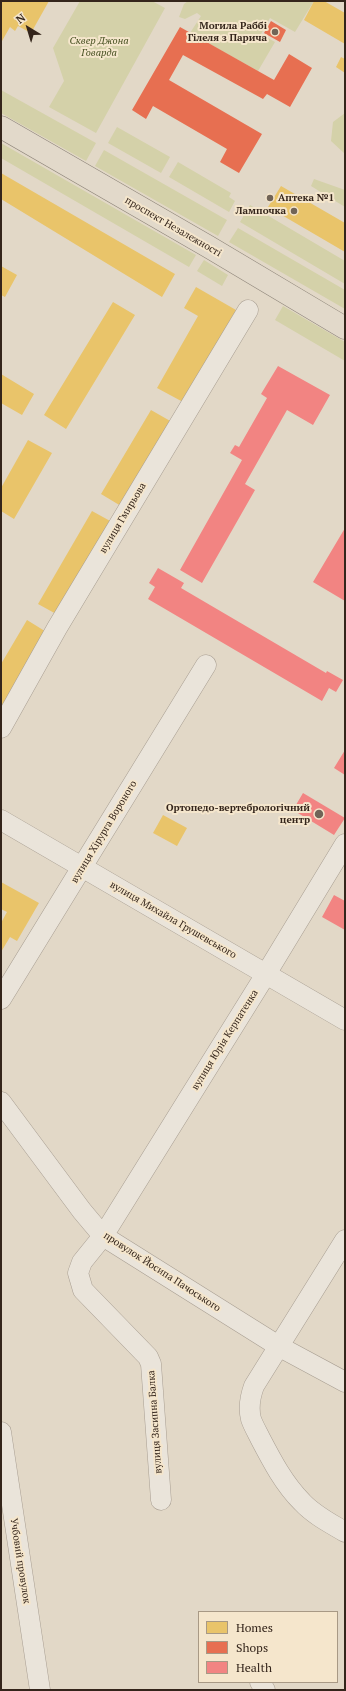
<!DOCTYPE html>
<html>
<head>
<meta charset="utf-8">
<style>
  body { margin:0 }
  #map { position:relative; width:346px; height:1691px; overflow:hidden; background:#e2d8c7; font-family:"PT Serif",serif }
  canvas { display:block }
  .frame { position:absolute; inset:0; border:2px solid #34251b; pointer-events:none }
  .legend { position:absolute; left:198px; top:1611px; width:140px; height:72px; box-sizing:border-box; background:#f5e6cc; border:1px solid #a89985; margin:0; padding:5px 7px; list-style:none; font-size:12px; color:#34251b }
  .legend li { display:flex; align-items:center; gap:8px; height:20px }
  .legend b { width:20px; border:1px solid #a89985 }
  .north { position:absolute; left:8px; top:8px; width:40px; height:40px; -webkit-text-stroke:3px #f5e6cc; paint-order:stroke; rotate:322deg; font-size:11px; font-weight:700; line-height:16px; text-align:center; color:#34251b }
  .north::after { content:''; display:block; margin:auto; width:14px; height:18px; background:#34251b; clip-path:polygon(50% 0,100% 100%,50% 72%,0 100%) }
</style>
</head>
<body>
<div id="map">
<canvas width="346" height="1691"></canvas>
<div class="frame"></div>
<ul class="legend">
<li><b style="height:11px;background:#e9c46a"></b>Homes</li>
<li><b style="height:11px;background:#e76f51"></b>Shops</li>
<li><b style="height:11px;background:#f28482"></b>Health</li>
</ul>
<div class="north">N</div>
</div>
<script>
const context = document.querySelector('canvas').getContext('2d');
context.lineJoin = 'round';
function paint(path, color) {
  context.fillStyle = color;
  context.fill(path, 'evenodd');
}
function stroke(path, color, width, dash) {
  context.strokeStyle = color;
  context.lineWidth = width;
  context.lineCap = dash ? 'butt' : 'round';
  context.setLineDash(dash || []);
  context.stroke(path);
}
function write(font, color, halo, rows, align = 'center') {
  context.font = font + ' "PT Serif",serif';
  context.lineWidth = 4;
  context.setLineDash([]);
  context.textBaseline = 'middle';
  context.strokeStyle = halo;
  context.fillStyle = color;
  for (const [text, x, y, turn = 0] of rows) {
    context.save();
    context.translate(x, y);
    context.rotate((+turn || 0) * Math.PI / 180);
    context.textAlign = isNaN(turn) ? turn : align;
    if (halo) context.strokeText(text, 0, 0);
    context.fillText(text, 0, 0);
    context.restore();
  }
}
paint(new Path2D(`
  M80,1H152L165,8L96,133L49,107L64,81L53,48Z
  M188,1H314L295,32L270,18L261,34L275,42L258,71L190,33L201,16L197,13L185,19L179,17L184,4Z
  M1,90L96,143L86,161L1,113Z
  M345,113V154L331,141L333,122Z
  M117,127L170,157L161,173L108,143Z
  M1,143L196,255L189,267L1,158Z
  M104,150L227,220L218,236L95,166Z
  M178,162L231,193L229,197L235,201L229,212L169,177Z
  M314,179L345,190V207L311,186Z
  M250,205L345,261V284L240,222Z
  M238,228L345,290V309L229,242Z
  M204,260L228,275L222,286L197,271Z
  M283,306L345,342V361L275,320Z`), '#d4d1a9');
paint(new Path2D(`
  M1,1H49L31,33L18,26L15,31L10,27L2,41Z
  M314,1H324L345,13V44L304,20Z
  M341,57L345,59V73L336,67Z
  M1,173L175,274L162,297L1,199Z
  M281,186L345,223V252L268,207Z
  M1,266L17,275L5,297L1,295Z
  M196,287L236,310L183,402L157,388L198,316L184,308Z
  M113,302L135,315L66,429L44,415Z
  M1,374L34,394L22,415L1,403Z
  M151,410L172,422L121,506L101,494Z
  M28,440L52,453L14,519L1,511V488Z
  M92,511L112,522L58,615L38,604Z
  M27,620L48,633L1,711V664Z
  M163,815L187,828L177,846L153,833Z
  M1,882L39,903L17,941L10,937L1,952V923L7,912L1,909Z`), '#e9c46a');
paint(new Path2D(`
  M271,21L286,30L280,42L264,33Z
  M180,27L274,80L289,54L312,68L290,107L267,94L263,99L183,55L169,80L262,134L239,173L220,162L227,149L153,106L146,119L132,110Z`), '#e76f51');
paint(new Path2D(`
  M278,366L330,395L313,425L287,410L245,484L255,490L202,583L180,570L242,460L230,453L235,445L239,447L267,398L261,394Z
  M345,528V601L313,582Z
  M158,568L184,583L181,588L326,673L327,671L343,680L336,692L329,688L322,701L148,599L155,587L149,583Z
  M345,750V775L334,768Z
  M303,793L345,818L334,835L293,810Z
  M334,895L345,901V930L322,917Z`), '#f28482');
const minor = new Path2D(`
  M1,728L57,628L248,310
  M1,820L345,1020
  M1,999L206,665
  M1,1102L82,1211L103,1236L280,1347L345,1382
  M345,1240L254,1386C250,1397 248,1407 251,1419C253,1425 257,1432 260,1438C272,1461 284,1484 302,1502C314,1515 330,1523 345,1532
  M1,1432L40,1690
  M161,1500L151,1364L148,1357L83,1290L78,1273L82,1262L103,1236L266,974L345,844
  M260,1682L265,1690`);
const major = new Path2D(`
  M1,127L209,247L345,328`);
stroke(minor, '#a79d91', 21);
stroke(major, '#8c8378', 23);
stroke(minor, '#eae4da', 20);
stroke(major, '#e2d9ca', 22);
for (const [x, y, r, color] of [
  [275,32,4,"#716457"],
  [270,198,4,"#716457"],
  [294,211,4,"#716457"],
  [319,814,5,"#716457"]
]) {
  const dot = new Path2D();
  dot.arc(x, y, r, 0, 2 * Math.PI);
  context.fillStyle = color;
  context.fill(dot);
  stroke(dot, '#f5e6cc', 1.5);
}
write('bold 10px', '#34251b', '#f5e6cc', [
  ["Могила Раббі",267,26],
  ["Гілеля з Парича",267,38],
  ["Аптека №1",278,198,"left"],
  ["Лампочка",286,211],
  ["Ортопедо-вертебрологічний",310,808],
  ["центр",310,820]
], 'right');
write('italic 10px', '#475021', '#f5e6cc', [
  ["Сквер Джона",99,41],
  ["Говарда",99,53]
]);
write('10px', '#34251b', '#f5e6cc', [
  ["проспект Незалежності",173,227,30],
  ["вулиця Гмирьова",123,518,-59],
  ["вулиця Хірурга Вороного",104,832,-59],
  ["вулиця Михайла Грушевського",173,920,30],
  ["вулиця Юрія Керпатенка",225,1040,-58],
  ["провулок Йосипа Пачоського",162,1272,33],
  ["вулиця Засипна Балка",155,1422,-94],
  ["Учбовий провулок",20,1561,81]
]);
</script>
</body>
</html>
